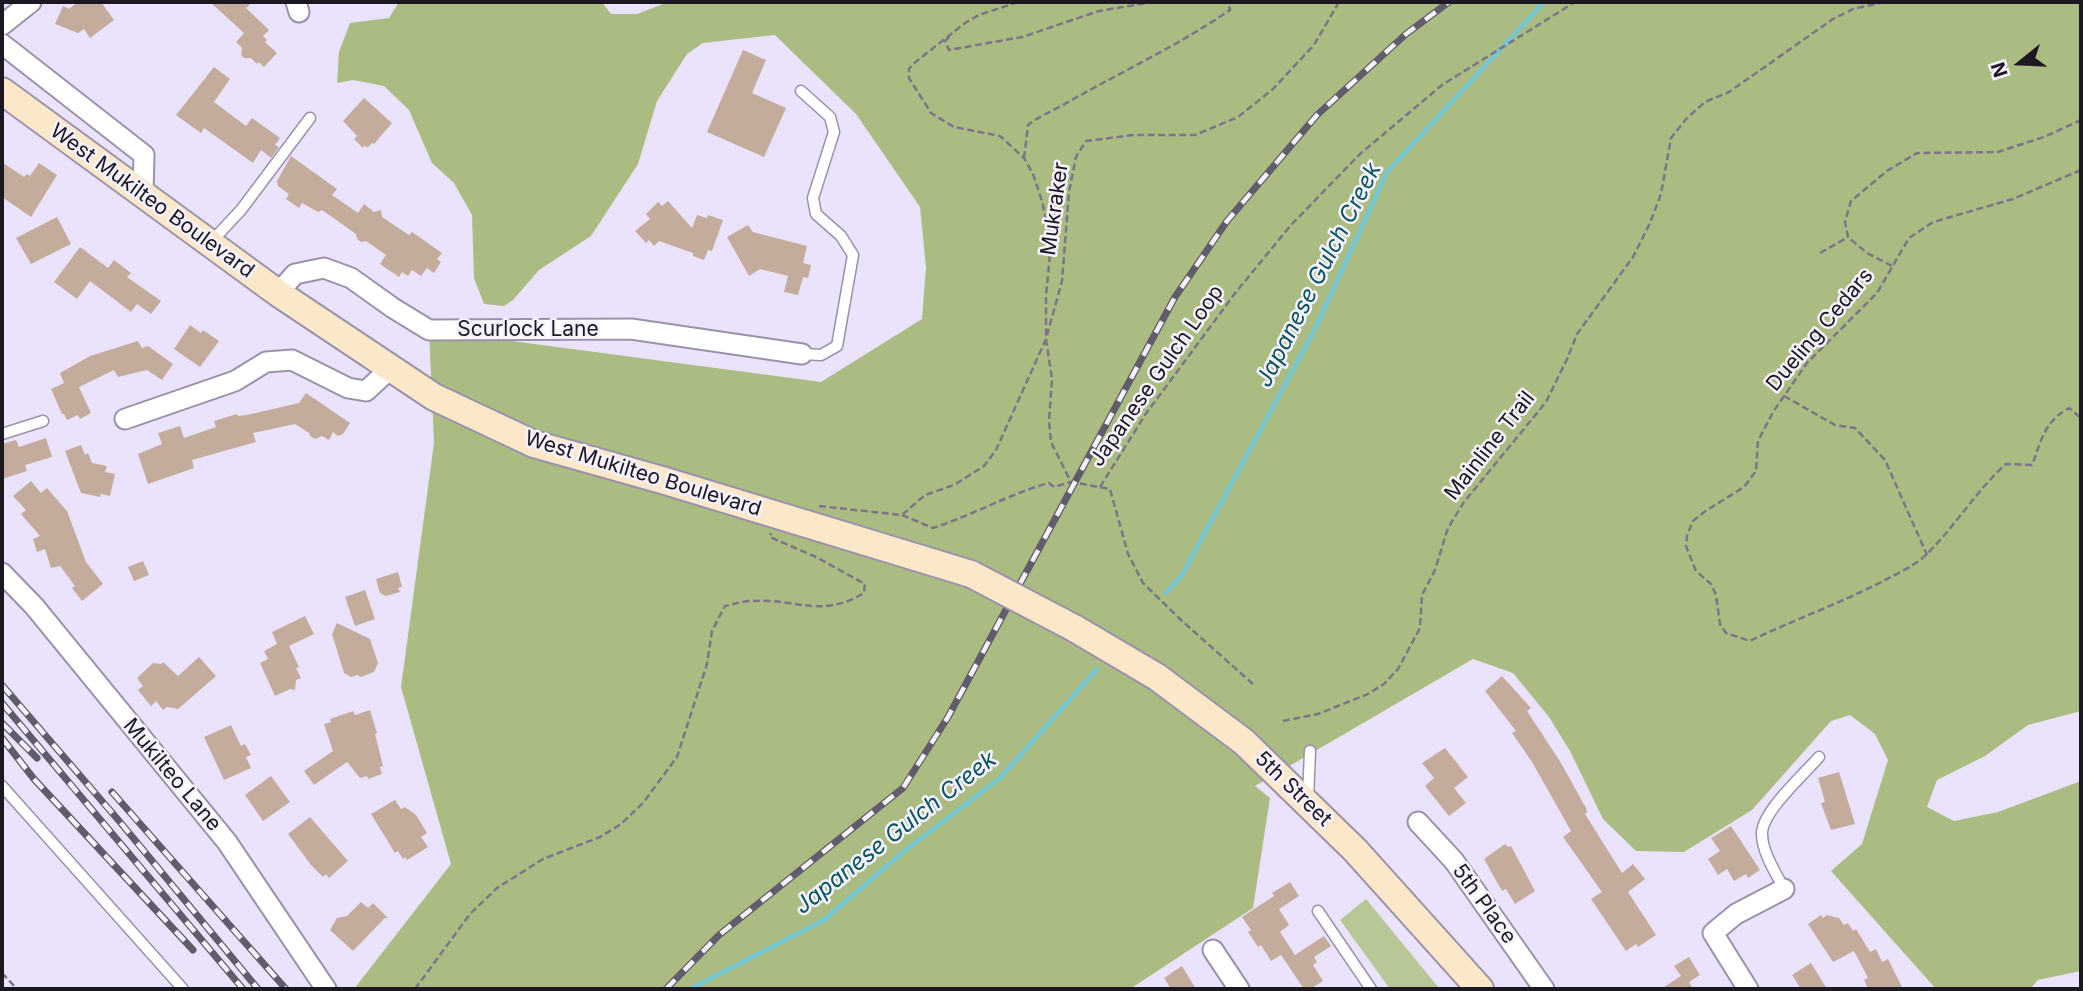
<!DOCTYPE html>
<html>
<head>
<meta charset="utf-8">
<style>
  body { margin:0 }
  #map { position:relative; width:2083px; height:991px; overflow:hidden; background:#ebe2fc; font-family:Inter,sans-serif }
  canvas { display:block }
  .frame { position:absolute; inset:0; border:4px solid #1b1821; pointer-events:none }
  .north { position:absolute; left:1985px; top:28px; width:70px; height:70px; -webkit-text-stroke:5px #f6f2fd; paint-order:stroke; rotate:252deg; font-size:19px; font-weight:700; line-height:28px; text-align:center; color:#1b1821 }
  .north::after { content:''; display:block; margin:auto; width:24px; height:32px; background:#1b1821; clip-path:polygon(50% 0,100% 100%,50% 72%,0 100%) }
</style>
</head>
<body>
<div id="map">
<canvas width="2083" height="991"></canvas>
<div class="frame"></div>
<div class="north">N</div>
</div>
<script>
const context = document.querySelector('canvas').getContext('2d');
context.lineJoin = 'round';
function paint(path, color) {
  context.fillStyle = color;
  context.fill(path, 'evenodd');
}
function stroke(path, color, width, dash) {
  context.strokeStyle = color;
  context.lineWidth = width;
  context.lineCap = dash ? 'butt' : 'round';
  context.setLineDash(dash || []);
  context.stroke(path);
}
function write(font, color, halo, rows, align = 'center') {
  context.font = font + ' Inter,sans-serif';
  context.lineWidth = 5;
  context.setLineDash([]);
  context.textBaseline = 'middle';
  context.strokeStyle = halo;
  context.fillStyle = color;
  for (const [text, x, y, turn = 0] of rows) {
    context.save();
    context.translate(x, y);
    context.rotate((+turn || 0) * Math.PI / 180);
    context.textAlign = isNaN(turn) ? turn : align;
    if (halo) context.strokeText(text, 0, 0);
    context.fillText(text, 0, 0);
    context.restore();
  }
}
paint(new Path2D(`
  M1366,899L1439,988L1390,989L1340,920Z`), '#b8c796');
paint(new Path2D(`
  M399,2H602L611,14H637L668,2H2081V711L2028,725L1985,756L1937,780L1927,807L1954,821L1998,812L2081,781V971L2038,980L2030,989H1936L1831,871L1862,844L1888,760L1875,734L1850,715L1831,721L1752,810L1684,852L1636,851L1603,819L1570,751L1549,717L1513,673L1473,659L1255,786L1270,798L1253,908L1130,989H354L451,864L401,687L434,443L429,330L821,382L922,319L926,267L920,207L856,114L775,35L703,43L687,54L657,101L638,164L591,236L539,270L513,300L504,306L484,304L474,278L472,215L454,183L432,163L409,110L384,86L353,80L337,83L339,52L350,23L389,18Z`), '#aabc81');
stroke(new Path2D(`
  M1166,593L1182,575L1315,329L1387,172L1544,2
  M690,989L824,920L903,852L1000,778L1097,669`), '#74c7d4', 4.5);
paint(new Path2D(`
  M78,2H101L114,20L90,38L84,29L78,33L55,24L63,6L69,9Z
  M210,2H253L246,8L269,30L263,36L267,40L265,42L277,53L264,67L259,62L257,64L251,58H244L241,55L242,48L236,42L244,33Z
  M743,50L766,60L752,93L786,108L764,157L707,132Z
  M214,67L230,79L214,102L246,126L252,118L280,138L275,145L279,147L271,158L261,150L253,163L204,128L201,133L176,115Z
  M364,98L392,123L374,144L372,143L367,148L365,145L363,148L354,139L357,136L343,121Z
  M291,156L337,189L332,195L358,213L364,204L374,212L381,210L382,217L409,235L412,232L442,253L437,259L441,262L434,273L427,268L421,276L412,270L408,276L402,272L399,277L380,264L386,255L366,241L361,242L357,239L356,234L322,210L318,212L302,203L299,208L286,199L289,194L278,186L277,181Z
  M2,162L24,177L27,174L30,176L39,163L57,175L31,217L2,197Z
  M668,201L692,228L697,215L707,218L708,215L723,220L712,251L708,250L704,260L693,256V253L659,241L654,246L649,240L646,243L635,231L650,219L646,214L658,202L662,206Z
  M57,217L71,244L31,264L16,238Z
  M748,225L753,232L807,246L803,263L811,265L808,278L803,277L798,295L784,292L788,276L760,269L749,276L727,237Z
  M80,247L108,268L114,260L131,273L127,277L161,301L151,314L137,304L131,312L90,281L77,299L54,282Z
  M190,325L201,333L203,330L219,341L200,367L174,349Z
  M138,341L142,348L148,346L173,364L162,380L147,370L118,377L114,370L79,387L91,413L80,419L78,415L67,420L64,414H62L51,389L64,383L60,373L90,356Z
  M306,393L350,423L343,434L338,436L333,432L329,440L322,436L315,439L310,436L309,433L295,424L253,433L256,442L192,460L194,468L148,484L138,454L162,444L158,433L180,426L184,438L216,427L214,421L237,414L238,416L247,415L299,403Z
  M46,438L52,457L25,465L27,471L2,479V444L16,440L19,447Z
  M81,445L85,455L88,453L92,463L107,466L105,472L115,474L110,496L101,494L100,497L81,493L65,451Z
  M31,481L41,493L47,488L67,511L86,562L103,584L82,601L72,588L75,586L60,566L51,568L45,549L37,552L33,539L40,536L21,514L26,510L13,496Z
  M143,561L149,575L134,581L128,567Z
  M398,572L402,587L398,588L400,592L386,596L380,593L376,579Z
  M365,590L375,619L355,626L345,597Z
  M305,616L314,634L289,646L299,667L296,668L301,678L296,680L295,690L290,689L275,696L260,663L268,659L264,651L277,644L272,632Z
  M337,623L370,639L378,663L374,672L361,677L357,675L351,677L344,673L332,634Z
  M199,657L216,676L178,709L167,707L163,710L156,701L151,706L138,690L143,686L137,678L153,663L161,664L163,662L178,676Z
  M1502,676L1531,708L1527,711L1561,763L1586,808L1587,812L1585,814L1622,873L1633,864L1645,879L1628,892L1656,935L1638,947L1636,944L1626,951L1591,899L1602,892L1563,837L1571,831L1532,762L1512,733L1516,731L1485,691Z
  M370,710L377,733L375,734L383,766L380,767L382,774L368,779L367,776L360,778L347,762L314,785L304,771L333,751L324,724L331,722L330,719L353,711L355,715Z
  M231,725L241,746L245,744L251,755L246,757L251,768L224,780L204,737Z
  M1445,748L1468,777L1454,788L1466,803L1449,816L1425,786L1434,778L1422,763Z
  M1839,772L1855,824L1831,830L1821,803L1825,802L1818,778Z
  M271,776L290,802L263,821L245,795Z
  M395,800L401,809L405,807L416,815L427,833L421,837L428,847L407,860L405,857L403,859L398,851L395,853L371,814Z
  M310,817L348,861L329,878L326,874L323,877L311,865L288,834Z
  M1731,826L1760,870L1748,878L1746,874L1734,881L1727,869L1718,875L1708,859L1720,851L1711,838Z
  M1505,844L1508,847L1511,846L1535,891L1515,904L1506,889L1502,891L1484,859Z
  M1290,882L1299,896L1279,909L1289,925L1280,932L1295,955L1324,936L1331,946L1314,957L1317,962L1313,965L1323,981L1310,989H1304L1281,955L1271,961L1261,945L1258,947L1248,932L1251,930L1242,917L1274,896L1272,893Z
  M361,902L368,908L373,903L388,918H385L353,951L330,930L337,918L347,916Z
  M1821,915L1823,918L1827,915L1839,918L1844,925L1848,923L1853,931L1856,929L1870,952L1876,949L1882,962L1888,959L1903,989H1868L1864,980L1868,978L1854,951L1833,962L1808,924Z
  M1689,957L1700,975L1689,982L1693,989H1661L1681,976L1674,966Z
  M1811,963L1827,989H1801L1792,975Z
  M1182,966L1196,989H1171L1164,978Z`), '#c4ac9c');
const lane = new Path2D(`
  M801,91L830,117L834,132L813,198L816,214L841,236L853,255L837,346L821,355L802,354
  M210,243L241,210L310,118
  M2,434L43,421
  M2,786L183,989
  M1308,798L1310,751
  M1784,889C1776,873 1761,851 1762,832C1764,810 1804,774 1819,757
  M1318,911L1371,989`);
const street = new Path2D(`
  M296,2L299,12
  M2,25L31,2
  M2,44L144,155L143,194
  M278,293L295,274L324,268L351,278L393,308L429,330L631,329L802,354
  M125,419L235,381L266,362L292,360L348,388L366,391L391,368
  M2,573L34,606L227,842L326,989
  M1418,822L1454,861L1544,989
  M1213,950L1239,989
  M1748,989L1713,933L1736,914L1784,889`);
const secondary = new Path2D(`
  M2,91L278,293L434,397L534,444L662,480L971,574
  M1074,628L1157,677L1244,742L1355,850L1480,989`);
stroke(lane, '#9a92aa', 13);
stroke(street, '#9a92aa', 23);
stroke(secondary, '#9a92aa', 30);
stroke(new Path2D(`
  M1018,2L979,15L965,23L913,64L909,69V78L931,113L954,127L1000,136L1024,158L1033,174L1042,201L1051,243L1046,296V339L1052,379L1049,421L1051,442L1071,482L1110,489L1128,554L1143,583L1181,620L1253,684
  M949,37L945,41L949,50L1022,37L1099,11L1153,2
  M1024,158L1028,125C1041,115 1055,110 1070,101C1123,71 1179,45 1230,10L1228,2
  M2081,170L2013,199L1933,222L1909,238L1877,293L1807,363L1773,412L1758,441L1756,471L1744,487L1704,512L1693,521L1687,536L1686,546L1696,571L1711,584L1716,595L1720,624L1726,633L1750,641C1795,619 1842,603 1887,579C1901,572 1917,564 1928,553C1956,525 1976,491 2006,464L2032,465C2042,439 2044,422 2069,408L2081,418
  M1820,253L1848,237
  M1892,266L1867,253L1848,237L1845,222L1851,201L1887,171L1917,153L1998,152L2044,137L2081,120
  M1784,396L1835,425L1855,428L1885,460L1927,555
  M1100,487L1145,415L1236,292L1291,225L1360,154L1442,85L1575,2
  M819,506L902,515L925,495L954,485L984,466L996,450L1046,339L1062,281L1069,192L1076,157L1086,141L1133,135H1195L1238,117L1273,89L1314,45L1339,2
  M902,515L933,528C973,515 1009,494 1049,483L1054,487L1071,482
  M1283,721L1318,714L1368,694L1384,684L1398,669L1420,628L1422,595L1435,570L1448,528L1464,502L1546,402L1568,357L1577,334L1633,257L1650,223L1661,194L1671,138L1687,118L1705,102L1729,92L1833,19L1853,9L1885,2
  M2,973L17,989
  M415,989L470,914L497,888L543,859L600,837L621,824L643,803L677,757L707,664L712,631L725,606C734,604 743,601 752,601C796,598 821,619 864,593L865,584L816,557L770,537L771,533`), '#7b7687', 2.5, [7, 3.5]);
stroke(lane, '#fff', 10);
stroke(street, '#fff', 19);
stroke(secondary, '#fae8c9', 26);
const rail = new Path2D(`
  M2,685L120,822L258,989
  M2,703L243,989
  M2,723L37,758
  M2,738L34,779L193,950
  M112,792L286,989
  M666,989L719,935L903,788L948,717L1175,297L1227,221L1317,115L1406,34L1449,2`);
stroke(rail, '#615c6b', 7);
stroke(rail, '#f6f2fd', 4.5, [13]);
const secondaryBridge = new Path2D(`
  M971,574L1074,628`);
stroke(secondaryBridge, '#9a92aa', 30, []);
stroke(secondaryBridge, '#fae8c9', 26);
write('21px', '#1b1821', '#f6f2fd', [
  ["West Mukilteo Boulevard",152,201,36],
  ["Mukraker",1055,209,-82],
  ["Scurlock Lane",528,330],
  ["Dueling Cedars",1820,330,-50],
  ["Japanese Gulch Loop",1157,376,-55],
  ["Mainline Trail",1490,446,-52],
  ["West Mukilteo Boulevard",643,474,17],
  ["Mukilteo Lane",172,775,50],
  ["5th Street",1293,789,44],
  ["5th Place",1484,904,54]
]);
write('italic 23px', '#08545e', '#f6f2fd', [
  ["Japanese Gulch Creek",1319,275,-63],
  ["Japanese Gulch Creek",896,833,-38]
]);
</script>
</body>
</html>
